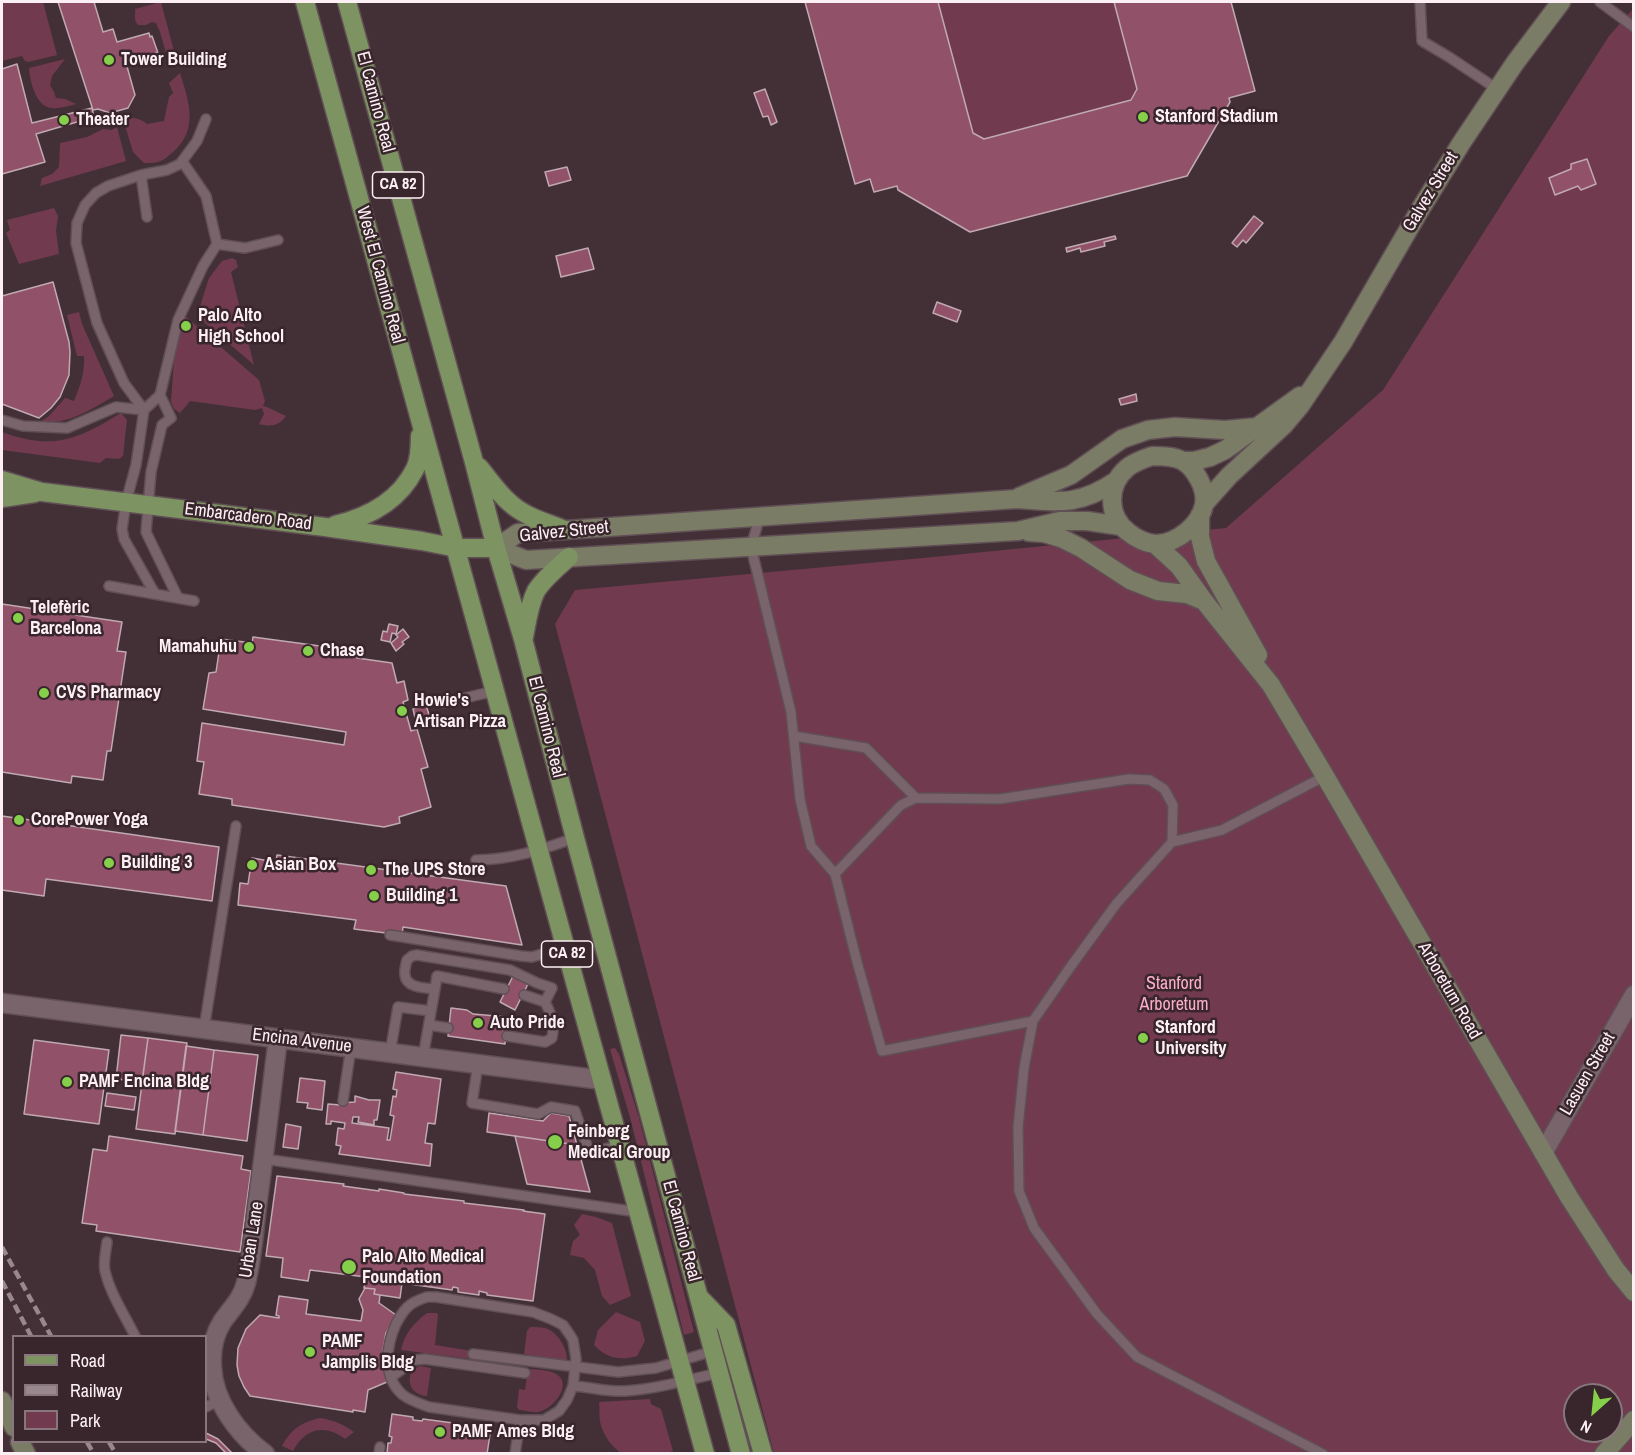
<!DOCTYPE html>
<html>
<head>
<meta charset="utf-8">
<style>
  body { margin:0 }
  #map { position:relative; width:1635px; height:1455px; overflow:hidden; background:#433036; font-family:"Archivo Narrow",sans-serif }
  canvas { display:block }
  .frame { position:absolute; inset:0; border:3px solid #fdf0f4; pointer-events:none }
  .legend { position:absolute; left:12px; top:1335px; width:195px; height:108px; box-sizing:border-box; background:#38262c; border:2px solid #87777c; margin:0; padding:8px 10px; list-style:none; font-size:18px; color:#fdf0f4 }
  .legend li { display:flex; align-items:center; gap:12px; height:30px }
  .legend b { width:30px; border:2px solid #87777c }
  .north { position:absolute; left:1563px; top:1383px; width:60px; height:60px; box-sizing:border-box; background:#38262c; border:2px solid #87777c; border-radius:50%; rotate:207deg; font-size:16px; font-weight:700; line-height:24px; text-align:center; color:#fdf0f4 }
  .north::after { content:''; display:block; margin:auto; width:21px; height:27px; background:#86cf4b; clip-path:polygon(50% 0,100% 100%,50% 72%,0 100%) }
</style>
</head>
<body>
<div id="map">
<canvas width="1635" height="1455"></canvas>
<div class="frame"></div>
<ul class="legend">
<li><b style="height:8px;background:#7d9361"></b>Road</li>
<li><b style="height:8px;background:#98888d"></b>Railway</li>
<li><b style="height:16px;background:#713a4f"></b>Park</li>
</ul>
<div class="north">N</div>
</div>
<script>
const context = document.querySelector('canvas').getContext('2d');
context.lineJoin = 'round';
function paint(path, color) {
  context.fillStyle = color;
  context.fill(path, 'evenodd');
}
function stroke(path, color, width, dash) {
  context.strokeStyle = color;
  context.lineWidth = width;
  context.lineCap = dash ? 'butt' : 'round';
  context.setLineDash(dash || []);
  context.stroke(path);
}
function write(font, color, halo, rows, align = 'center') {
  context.font = font + ' "Archivo Narrow",sans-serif';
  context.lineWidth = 5;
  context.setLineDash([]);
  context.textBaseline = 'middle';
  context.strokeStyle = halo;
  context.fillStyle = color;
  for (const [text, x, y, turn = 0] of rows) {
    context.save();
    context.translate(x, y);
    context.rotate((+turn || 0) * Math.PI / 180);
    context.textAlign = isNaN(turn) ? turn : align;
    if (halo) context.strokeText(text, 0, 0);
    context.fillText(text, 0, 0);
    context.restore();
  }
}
paint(new Path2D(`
  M2,2H43L57,55L28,62L25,61L22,56L2,61Z
  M161,2L174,51L166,53L160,32L156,23L152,22L146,25H138C133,20 136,15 135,9Z
  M938,2H1114L1137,89L1131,100L984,139L973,133Z
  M1633,9V1453H774L555,624L575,590L923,558L1226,528L1383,390L1609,36ZM1575,1395H1611V1431H1575Z
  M65,59L52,76L50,85L54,92L56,98L65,99L76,104C69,106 59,109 52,108C36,107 30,82 29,68Z
  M180,73C189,102 199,129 173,152C162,162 159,163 144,163L133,152L123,119C131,116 142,119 147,124L164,121L169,97L173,93L169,83Z
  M117,127L126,161L40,186L42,178L52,174L59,167L60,143L87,137L103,129L112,130Z
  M54,208L58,216L56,231L59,254L19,264L6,233L10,230L7,220Z
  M232,258L236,260L238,267L231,272L254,365L197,316L209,278L222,261Z
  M79,312L82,324L114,396C90,410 68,425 40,422L49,416L65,398L74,401C80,386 85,373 84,356H77L67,315Z
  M185,316L259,380L265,401L263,406L267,407L286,416C279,426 271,427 259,424L264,414L262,408L255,410L190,401L180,413L174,409L171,402L175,345Z
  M119,414H122L127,420L123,456L119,459L106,458L100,463L2,450V432C51,450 76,441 119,414Z
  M615,1048L619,1054L639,1118L694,1332L684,1335L631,1121L612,1056L610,1049Z
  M582,1214L596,1217L612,1223L631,1296L610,1305L602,1296L595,1270L584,1258L570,1255L573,1241L580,1235L574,1225Z
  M616,1312L640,1322L645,1341L637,1356C619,1361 607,1358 594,1345L598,1330Z
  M427,1313H437L438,1315L435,1345L472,1351L471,1359L401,1350C404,1334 414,1323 427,1313Z
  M530,1327C535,1327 540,1327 545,1328C557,1331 567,1348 567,1359L560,1361L524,1354L527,1331Z
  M420,1366L431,1368L427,1396C412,1395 406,1383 412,1370Z
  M528,1369C537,1370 553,1369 560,1377C570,1389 551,1410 538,1412C533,1413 524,1410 519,1410L517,1407L519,1389L525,1390Z
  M650,1399L651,1404L661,1409L673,1451L665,1453L623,1454C612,1448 603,1435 600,1422C599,1416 600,1409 599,1402Z
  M320,1418C333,1420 343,1424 354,1432L345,1439C325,1424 305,1428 293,1451L282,1446C291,1429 302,1422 320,1418Z`), '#713a4f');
const building = new Path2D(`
  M58,2H94L103,32L113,29L117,42L149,33L150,37L152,36L158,53H155L156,57L126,63L135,95L128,108L110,113L98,109L93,110Z
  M805,2H938L973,133L984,139L1131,100L1137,89L1114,2H1231L1255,91L1229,98L1230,102L1187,176L970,232L898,190L897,186L874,192L870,179L855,184Z
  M17,64L32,123L92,108L94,117L36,134L45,162L2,174V69Z
  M765,89L777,122L771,125L768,116L763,117L754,93Z
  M1587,159L1596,184L1581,190L1578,186L1555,195L1549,178L1571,169V164Z
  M567,167L571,180L549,186L545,172Z
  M1254,216L1263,223L1246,243L1243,240L1237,247L1232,243Z
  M1115,236L1116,239L1104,242L1105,246L1081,252L1080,248L1067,252L1066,248Z
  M588,248L594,269L561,277L556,256Z
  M53,282L69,342L70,352L69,375L60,397L51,408L39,418L2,404V296Z
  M937,302L961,311L957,322L933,313Z
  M1136,394L1137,401L1121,405L1119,399Z
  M2,604L122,622L117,651L126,652L111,751H107L103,780L72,776L71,783L2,772Z
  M389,624L398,626L396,634L392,633L390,642L381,640L383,631L387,632Z
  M403,629L409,637L402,642L404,644L396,651L391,643L398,637L396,635Z
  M253,637L357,651V658L392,663L397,683L404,681L408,700L403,702L411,731L417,729L428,767L421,769L431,807L399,817L400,823L384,827L232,805V799L199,794L204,762L197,761L202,723L344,745L346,732L203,709L209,673L216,672L221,639L252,643Z
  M426,705L430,718L416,722L413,709Z
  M2,816L219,847L212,901L46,879L44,896L2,890Z
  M277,855L506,886L522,945L403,927L402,935L354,929L356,920L238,905L240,883L248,884L252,858L276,862Z
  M513,976L528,984L515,1010L500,1002Z
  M451,1008L467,1010L473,1014L508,1017L505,1044L448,1036Z
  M121,1035L148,1038L142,1082L116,1079Z
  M148,1038L187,1043L175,1134L136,1129Z
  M34,1040L109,1050L99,1124L24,1114Z
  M186,1046L214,1050L203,1135L175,1131Z
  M214,1050L258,1055L247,1141L203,1135Z
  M396,1072L441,1079L435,1124L428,1123L425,1143L432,1144L430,1166L339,1154L341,1146L336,1145L338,1128L344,1129L345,1123L331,1121V1124H326L328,1104L341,1105V1103L355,1102V1096L369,1100H380L377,1120H374V1125L358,1122L359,1117H353L352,1123L389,1128L387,1140H390L394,1116L390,1115L393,1096L396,1097L397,1090L393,1089Z
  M300,1078L325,1081L322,1110L307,1108L308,1103L297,1102Z
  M107,1093L136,1097L134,1110L105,1106Z
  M489,1113L543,1121L551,1113L569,1116L577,1145L487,1132Z
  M286,1124L301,1127L298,1149L283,1147Z
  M109,1136L243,1156L241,1169L251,1171L240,1252L96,1231L97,1225L82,1223L93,1149L107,1151Z
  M515,1136L577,1145L590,1192L527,1184Z
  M277,1176L344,1184L343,1186L379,1191V1189L404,1193V1194L464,1201V1203L524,1210L523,1211L545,1214L533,1301L487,1295V1293L479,1291V1295L458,1292V1288L453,1287L452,1290L402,1283L400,1298L380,1295L374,1294L375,1289L364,1288L366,1277L310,1270L308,1281L281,1277L283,1258L266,1256Z
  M365,1288L375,1289L374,1294L380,1295L379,1303L396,1315L386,1333L383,1350L384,1370L387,1382L368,1390L365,1412L353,1410V1412L250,1396L244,1387L239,1376L237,1365L238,1348L246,1329L260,1315L279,1318V1316L276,1315L279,1296L308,1300L306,1314L361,1321L363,1310L359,1299Z
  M392,1414L413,1417V1420L422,1421L423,1419L491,1428L487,1454H387L388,1443H391L392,1437L389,1436Z
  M206,1433L218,1439L233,1454H227L216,1443L206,1439Z`);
paint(building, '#905169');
stroke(building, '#c1a9b1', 1.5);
const lane = new Path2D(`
  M1420,2L1422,41L1449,57L1497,89
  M1600,2L1634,27
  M182,161L206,196L217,244
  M141,175L147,217
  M160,395L171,418L162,425L151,472L146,532L178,598
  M144,410L124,383L97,323L76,243L77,223L85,205L96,193L108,186L141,175L167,170L180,164L197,141L206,119
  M2,420L23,426L67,428L116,407L144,410
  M760,516L751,547L791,712L800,799L811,846L835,874L857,962L882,1051L1033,1021
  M109,586L194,601
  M155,594L124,539L122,529L126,502L136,465L144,410L160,395L178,320L203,266L217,244L245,248L278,240
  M443,703L495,691
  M794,736L866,748L916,798
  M476,860C511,860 543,849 575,838
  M835,874L901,805L916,798L1000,799L1129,779L1150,780L1164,789L1173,805L1172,842
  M390,935L521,956L532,957L565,947
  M435,989L437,976L504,989
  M429,1025L448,1028
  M204,1029L236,826
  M507,1036L545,1042L552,1038C555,1022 552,1016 545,1002L524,995
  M390,1053L398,1007L431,1011
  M423,1057L435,989C425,988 406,988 405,975C404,971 406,964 407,960L412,956L417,955L510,970L537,983L552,988L545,1002
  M478,1064L472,1103L538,1114L551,1107L575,1111L589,1152L620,1146
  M343,1101L351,1047
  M264,1159L638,1212
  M107,1242C106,1251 103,1261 105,1271C110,1293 125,1316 135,1336
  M427,1297H436L533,1312L551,1319L563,1325L570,1335L573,1340L576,1359L573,1386L567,1400L559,1411L544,1420H520L429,1407C421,1404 411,1401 403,1395C382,1377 386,1346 396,1324C400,1317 403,1310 410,1305C415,1301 421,1299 427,1297Z
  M473,1354L618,1372L656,1368L713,1351
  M391,1377L415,1360L425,1359L525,1373
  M573,1386C590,1387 608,1392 625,1391C656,1389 688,1380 718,1373
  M206,1407L220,1400
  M379,1454L380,1447
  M515,1454L520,1420
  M1323,1454L1137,1357L1097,1314L1034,1228L1019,1191L1018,1127L1024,1068L1033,1021L1071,966L1117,903L1172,842L1222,830L1325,776`);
const street = new Path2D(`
  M2,1003L602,1080
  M1543,1153L1634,995
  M265,1454C238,1434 213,1401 212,1366C211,1351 214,1335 222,1322C231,1309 242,1299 246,1283C252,1259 254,1232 257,1206C265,1150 271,1094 278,1038`);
const secondary = new Path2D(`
  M1152,456C1162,456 1174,456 1183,461C1196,469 1207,490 1204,505C1200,525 1177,543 1157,544C1147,544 1135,538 1128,532C1107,516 1107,485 1127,468C1134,462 1143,459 1152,456Z
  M1183,461H1194L1210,457L1225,450L1300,396
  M1019,497L1071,475L1122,439L1148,430L1175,427L1225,430L1258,427
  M1204,504L1229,476L1284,425L1300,406L1343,342L1421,208L1462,142L1515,63L1561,2
  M1200,515V537L1206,561L1258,655
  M1029,532L1044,533L1061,538L1081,548L1130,580L1158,591L1187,594L1204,601
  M1155,544L1179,566L1204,601L1271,685L1325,776L1569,1197L1616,1270L1634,1292
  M496,548L518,533H522L1017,499C1059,502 1079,506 1116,481
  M496,548L526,560L1018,531L1060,521H1087L1121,526
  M2,1401L14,1427
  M20,1442L26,1454
  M1604,1454L1634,1420`);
const primary = new Path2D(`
  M305,2L705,1454
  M347,2L474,462L496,548L523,639L575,838L741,1454
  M479,467C489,479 498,493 510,503C525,517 546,522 565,530
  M2,480L42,492L325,527L422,541L457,548H496
  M2,498L35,493
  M335,525C369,517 399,501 415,469C420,459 420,446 420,436
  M524,637C527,622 529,605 536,591C544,578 558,567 569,557
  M700,1298L726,1325L763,1454`);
stroke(lane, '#604f55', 12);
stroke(street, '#604f55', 21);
stroke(secondary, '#604f55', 21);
stroke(primary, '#604f55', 21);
stroke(lane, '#79646b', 9);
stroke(street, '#79646b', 18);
stroke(secondary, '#7b7c66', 18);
stroke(primary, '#7d9361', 18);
stroke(new Path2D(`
  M2,1247L51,1336
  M2,1281L31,1336
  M87,1442L94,1454
  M109,1442L116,1454`), '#98888d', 4.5, [9, 4.5]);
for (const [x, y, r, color] of [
  [109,60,6,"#86cf4b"],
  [1143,117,6,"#86cf4b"],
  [64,120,6,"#86cf4b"],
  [186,326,6,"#86cf4b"],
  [18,618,6,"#86cf4b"],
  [249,647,6,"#86cf4b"],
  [308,651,6,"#86cf4b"],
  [44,693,6,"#86cf4b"],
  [402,711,6,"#86cf4b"],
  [19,820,6,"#86cf4b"],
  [109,863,6,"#86cf4b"],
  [252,865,6,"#86cf4b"],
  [371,870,6,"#86cf4b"],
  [374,896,6,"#86cf4b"],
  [478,1023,6,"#86cf4b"],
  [1143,1038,6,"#86cf4b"],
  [67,1082,6,"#86cf4b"],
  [555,1142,8,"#86cf4b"],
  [349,1267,8,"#86cf4b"],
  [310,1352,6,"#86cf4b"],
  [440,1432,6,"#86cf4b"]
]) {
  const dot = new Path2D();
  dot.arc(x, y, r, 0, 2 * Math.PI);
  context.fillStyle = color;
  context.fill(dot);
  stroke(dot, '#38262c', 2);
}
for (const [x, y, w] of [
  [398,185,51],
  [567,954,51]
]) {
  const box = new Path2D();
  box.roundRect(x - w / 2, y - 13, w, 26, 4.5);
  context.fillStyle = '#38262c';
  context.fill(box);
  stroke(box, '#fdf0f4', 1.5);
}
write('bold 16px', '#fdf0f4', null, [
  ["CA 82",398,185],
  ["CA 82",567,954]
]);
write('bold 18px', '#fdf0f4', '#38262c', [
  ["Tower Building",121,60],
  ["Stanford Stadium",1155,117],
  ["Theater",76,120],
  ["Palo Alto",198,316],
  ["High School",198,337],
  ["Telefèric",30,608],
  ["Barcelona",30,629],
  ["Mamahuhu",237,647,"right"],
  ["Chase",320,651],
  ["CVS Pharmacy",56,693],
  ["Howie's",414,701],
  ["Artisan Pizza",414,722],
  ["CorePower Yoga",31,820],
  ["Building 3",121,863],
  ["Asian Box",264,865],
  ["The UPS Store",383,870],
  ["Building 1",386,896],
  ["Auto Pride",490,1023],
  ["Stanford",1155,1028],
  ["University",1155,1049],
  ["PAMF Encina Bldg",79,1082],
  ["Feinberg",568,1132],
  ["Medical Group",568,1153],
  ["Palo Alto Medical",362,1257],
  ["Foundation",362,1278],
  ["PAMF",322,1342],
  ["Jamplis Bldg",322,1363],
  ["PAMF Ames Bldg",452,1432]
], 'left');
write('18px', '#fdf0f4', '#38262c', [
  ["El Camino Real",375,102,75],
  ["Galvez Street",1431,192,-59],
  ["West El Camino Real",380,275,75],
  ["Embarcadero Road",248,517,7],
  ["Galvez Street",564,532,-6],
  ["El Camino Real",546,727,76],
  ["Arboretum Road",1449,991,60],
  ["Encina Avenue",302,1041,7],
  ["Lasuen Street",1588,1074,-60],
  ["El Camino Real",681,1231,75],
  ["Urban Lane",252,1240,-81]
]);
write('18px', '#faadc8', '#38262c', [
  ["Stanford",1174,984],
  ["Arboretum",1174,1005]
]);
</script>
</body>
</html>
